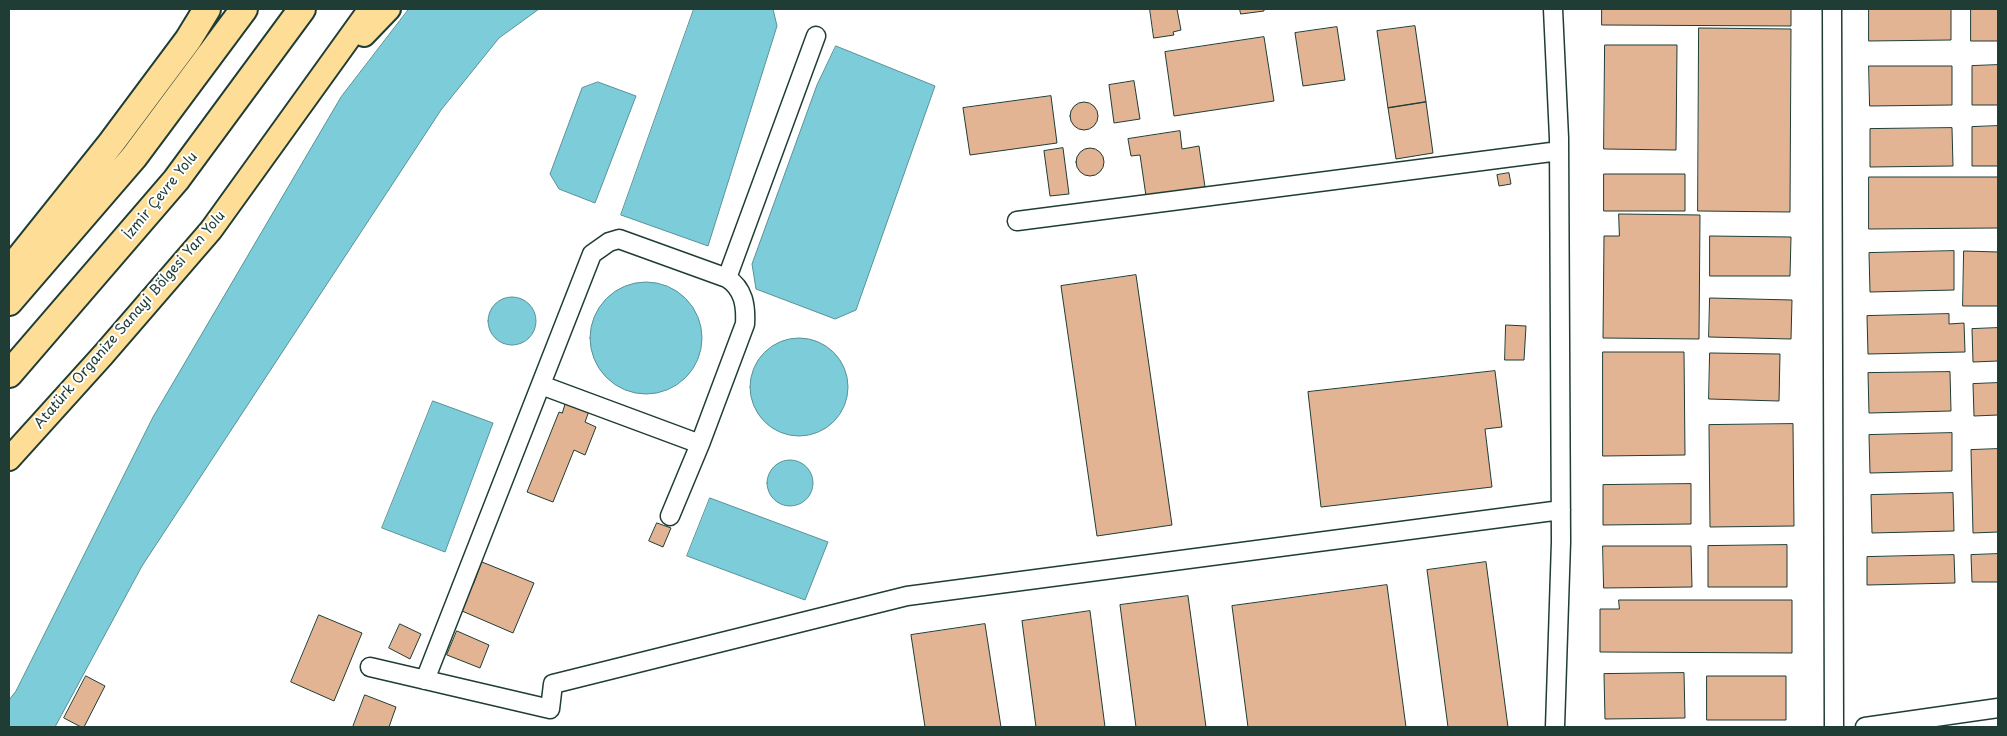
<!DOCTYPE html>
<html>
<head>
<meta charset="utf-8">
<style>
  body { margin:0 }
  #map { position:relative; width:2007px; height:736px; overflow:hidden; background:#fff; font-family:"Playpen Sans",sans-serif }
  canvas { display:block }
  .frame { position:absolute; inset:0; border:10px solid #1f3d34; pointer-events:none }
</style>
</head>
<body>
<div id="map">
<canvas width="2007" height="736"></canvas>
<div class="frame"></div>
</div>
<script>
const context = document.querySelector('canvas').getContext('2d');
context.lineJoin = 'round';
function paint(path, color) {
  context.fillStyle = color;
  context.fill(path, 'evenodd');
}
function stroke(path, color, width, dash) {
  context.strokeStyle = color;
  context.lineWidth = width;
  context.lineCap = dash ? 'butt' : 'round';
  context.setLineDash(dash || []);
  context.stroke(path);
}
function write(font, color, halo, rows, align = 'center') {
  context.font = font + ' "Playpen Sans",sans-serif';
  context.lineWidth = 4;
  context.setLineDash([]);
  context.textBaseline = 'middle';
  context.strokeStyle = halo;
  context.fillStyle = color;
  for (const [text, x, y, turn = 0] of rows) {
    context.save();
    context.translate(x, y);
    context.rotate((+turn || 0) * Math.PI / 180);
    context.textAlign = isNaN(turn) ? turn : align;
    if (halo) context.strokeText(text, 0, 0);
    context.fillText(text, 0, 0);
    context.restore();
  }
}
const water = new Path2D(`
  M409,9H539L499,38L441,110L142,566L55,727H9V700L16,691L153,417L341,97Z
  M694,9H773L777,26L708,246L621,215Z
  M836,46L935,86L856,310L835,319L756,289L752,264L817,85Z
  M598,82L636,96L595,203L559,189L550,174L582,88Z
  M590 338a56 56 0 1 1 112 0a56 56 0 1 1-112 0Z
  M488 321a24 24 0 1 1 48 0a24 24 0 1 1-48 0Z
  M750 387a49 49 0 1 1 98 0a49 49 0 1 1-98 0Z
  M433,401L493,423L445,552L382,528Z
  M767 483a23 23 0 1 1 46 0a23 23 0 1 1-46 0Z
  M710,498L828,542L805,600L687,556Z`);
paint(water, '#7dccd9');
stroke(water, '#579397', 1);
const building = new Path2D(`
  M1150,9H1177L1181,30L1173,32L1174,35L1154,38Z
  M1240,9H1264V11L1241,14Z
  M1602,9H1791V26L1602,25Z
  M1869,9H1951V40L1869,41Z
  M1971,9H1998V41H1971Z
  M1415,26L1426,102L1388,108L1377,31Z
  M1337,27L1345,80L1303,86L1295,33Z
  M1699,28L1791,29L1790,212L1698,211Z
  M1264,37L1274,101L1174,116L1165,52Z
  M1605,45H1677L1676,150L1604,149Z
  M1998,65V105H1972V66Z
  M1869,66H1952V105L1870,106Z
  M1134,81L1140,119L1114,123L1109,85Z
  M1051,96L1057,143L970,155L963,108Z
  M1070 116a14 14 0 1 1 28 0a14 14 0 1 1-28 0Z
  M1426,102L1433,153L1396,159L1388,108Z
  M1998,126V166H1972V127Z
  M1952,128L1953,166L1870,167V129Z
  M1180,131L1182,149L1199,146L1205,187L1146,196L1140,155L1131,156L1128,139Z
  M1076 162a14 14 0 1 1 28 0a14 14 0 1 1-28 0Z
  M1063,148L1069,194L1050,196L1044,151Z
  M1509,173L1511,184L1499,186L1497,175Z
  M1604,174H1685V211H1604Z
  M1869,177H1998V228L1869,229Z
  M1619,214L1700,215L1699,339L1603,338L1604,236H1619Z
  M1710,236L1791,237L1790,276H1710Z
  M1954,251V290L1870,292L1869,253Z
  M1964,251L1998,252V306H1963Z
  M1136,275L1172,525L1097,536L1061,286Z
  M1710,298L1792,300L1791,339L1709,337Z
  M1949,314V324L1964,323L1965,352L1868,354L1867,316Z
  M1506,325L1526,326L1524,360H1505Z
  M1998,328V361L1973,362L1972,329Z
  M1603,352H1684L1685,455L1603,456Z
  M1710,353L1780,354L1779,401L1709,399Z
  M1495,371L1502,427L1485,429L1492,487L1321,507L1308,392Z
  M1950,372L1951,411L1869,413L1868,373Z
  M1998,383V415L1974,416L1973,384Z
  M566,402L589,411L585,422L596,427L585,455L574,450L553,502L527,492L559,412L562,413Z
  M1793,424L1794,526L1710,527L1709,425Z
  M1952,433V471L1870,473L1869,435Z
  M1998,449V532L1973,533L1971,450Z
  M1691,484V524L1603,525V485Z
  M1953,493L1954,531L1872,533L1871,495Z
  M657,523L671,528L663,547L649,541Z
  M1787,545V587H1708V546Z
  M1603,546H1691L1692,587L1604,588Z
  M1998,554V582H1972L1971,555Z
  M1954,555L1955,583L1867,585V557Z
  M482,562L534,583L513,633L462,611L467,600L463,598L469,583L473,584Z
  M1486,562L1508,727H1448L1427,570Z
  M1387,585L1406,727H1248L1232,606Z
  M1188,596L1206,727H1136L1120,605Z
  M1619,600H1792V653L1600,652V609H1619Z
  M1090,611L1105,727H1036L1022,621Z
  M319,615L362,633L334,701L291,682Z
  M400,624L421,634L410,659L389,648Z
  M985,624L1001,727H925L911,635Z
  M457,631L489,645L480,668L447,655Z
  M1684,673L1685,718L1605,719L1604,674Z
  M86,676L105,686L84,727H81L64,718Z
  M1707,676H1786V720H1707Z
  M365,695L396,707L389,727H353Z`);
paint(building, '#e3b494');
stroke(building, '#1f3d34', 1);
const minor = new Path2D(`
  M1553,9L1559,138L1561,542L1555,727
  M1832,9L1834,727
  M1017,221L1559,151
  M727,278L816,36
  M541,385L700,444
  M370,667L550,709L553,684L907,596L1561,510
  M425,680L592,254L609,242L619,239L727,278C744,289 746,306 745,324L700,444L670,516
  M1865,727L1998,708`);
const major = new Path2D(`
  M364,35L389,9
  M9,459L103,355L211,230L370,9`);
const highway = new Path2D(`
  M9,271L112,142L188,40L207,9
  M9,302L134,157L244,9
  M9,374L176,180L302,9`);
stroke(minor, '#1f3d34', 21);
stroke(major, '#1f3d34', 26);
stroke(highway, '#1f3d34', 30);
stroke(minor, '#fff', 18);
stroke(major, '#fedd96', 22);
stroke(highway, '#fedd96', 26);
write('14px', '#1f3d34', '#fff', [
  ["İzmir Çevre Yolu",161,196,-51],
  ["Atatürk Organize Sanayi Bölgesi Yan Yolu",130,320,-49]
]);
</script>
</body>
</html>
